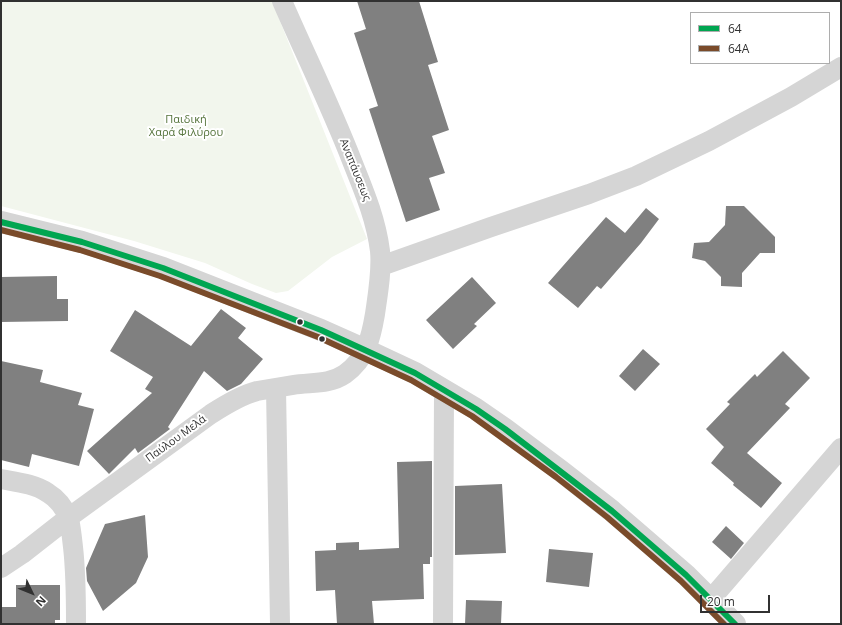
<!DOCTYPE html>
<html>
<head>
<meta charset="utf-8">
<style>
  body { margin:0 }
  #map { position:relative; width:842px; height:625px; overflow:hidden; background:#fff; font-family:"Open Sans",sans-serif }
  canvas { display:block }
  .frame { position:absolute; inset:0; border:2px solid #313131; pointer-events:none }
  .legend { position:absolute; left:690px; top:12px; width:140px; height:52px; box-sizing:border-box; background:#fff; border:1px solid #adadad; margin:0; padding:5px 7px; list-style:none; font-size:12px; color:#313131 }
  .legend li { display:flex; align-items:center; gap:8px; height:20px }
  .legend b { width:20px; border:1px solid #adadad }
  .north { position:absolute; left:12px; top:573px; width:40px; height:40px; -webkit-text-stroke:3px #fff; paint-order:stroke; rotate:133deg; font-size:11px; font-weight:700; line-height:16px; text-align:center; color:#313131 }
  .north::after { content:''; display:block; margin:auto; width:14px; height:18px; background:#313131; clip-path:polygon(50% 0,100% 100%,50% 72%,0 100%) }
  .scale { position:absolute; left:700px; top:595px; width:70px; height:18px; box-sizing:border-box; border:2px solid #313131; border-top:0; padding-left:5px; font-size:12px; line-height:14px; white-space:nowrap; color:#313131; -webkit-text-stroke:3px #fff; paint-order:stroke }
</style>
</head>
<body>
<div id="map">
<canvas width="842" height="625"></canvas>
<div class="frame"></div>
<ul class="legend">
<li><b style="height:5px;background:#00a651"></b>64</li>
<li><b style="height:5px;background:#7a4b2a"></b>64Α</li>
</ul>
<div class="north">N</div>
<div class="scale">20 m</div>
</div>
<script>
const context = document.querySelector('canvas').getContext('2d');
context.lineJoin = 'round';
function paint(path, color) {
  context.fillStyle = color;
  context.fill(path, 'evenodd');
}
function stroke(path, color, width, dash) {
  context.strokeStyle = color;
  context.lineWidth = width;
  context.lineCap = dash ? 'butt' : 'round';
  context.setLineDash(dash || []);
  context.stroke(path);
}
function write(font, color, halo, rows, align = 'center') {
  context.font = font + ' "Open Sans",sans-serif';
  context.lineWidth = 4;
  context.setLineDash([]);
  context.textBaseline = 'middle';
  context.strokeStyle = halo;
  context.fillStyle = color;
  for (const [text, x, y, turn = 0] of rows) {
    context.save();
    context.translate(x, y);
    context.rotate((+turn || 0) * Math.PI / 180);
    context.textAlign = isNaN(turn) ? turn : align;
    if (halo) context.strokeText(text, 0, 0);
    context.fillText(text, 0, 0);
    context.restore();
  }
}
paint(new Path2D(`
  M1,1H272L367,239L332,257L288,291L276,293L252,284L205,263L134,241L1,206Z`), '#f2f6ed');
paint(new Path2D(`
  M357,1H419L438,62L428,65L449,130L432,136L445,173L429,178L440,210L406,222L369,109L378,106L354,33L366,29Z
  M726,206H744L775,237V253H760L742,273V287L721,286V277L705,261L692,258L694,243L709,242L725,225Z
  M646,208L659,219L641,243L601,289L597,286L578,308L548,283L606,217L625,233Z
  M57,276V299H68V321L1,322V277Z
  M472,277L496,303L474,324L477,326L453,349L426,320Z
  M221,309L246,328L238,338L263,359L241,384L227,391L204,371L168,427L170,429L138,453L135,448L109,474L87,451L152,393L145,389L153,377L110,351L135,310L191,346Z
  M643,349L660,364L635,391L619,376Z
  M783,351L810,378L785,404L790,408L747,453L782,483L761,508L733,485L734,483L711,463L724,447L706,429L730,404L727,402L755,374L757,377Z
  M1,361L43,370L40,382L82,393L78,405L94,409L79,466L32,454L29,467L1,460Z
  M432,461V557H430V564H423L424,599L372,601L374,624H337L335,590L316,591L315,551L336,550V543L359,542V550L399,548L397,462Z
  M502,484L506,553L455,555V486Z
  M145,515L148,557L136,583L103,611L87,581L86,568L105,524Z
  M726,526L744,543L731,559L712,542Z
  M549,549L593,553L589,587L546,582Z
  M16,585H60V620H55V624H1V607H16Z
  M466,600L502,601L501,624H465Z`), '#808080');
stroke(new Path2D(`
  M381,266L491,227L589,194L636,176L709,141L791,97L841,67
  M276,388L280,624
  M1,479C17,482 35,484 48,493C58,499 65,509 69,519C71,528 72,538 73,547C76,573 76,598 76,624
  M1,568L22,554L68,518L211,414C225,405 241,395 257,391C269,389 281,387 293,385C311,382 329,385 345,374C366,359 371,338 375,314C378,293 382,271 380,251C376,219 364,191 352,161C331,107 305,54 282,1
  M711,599L841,448
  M443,624L444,390`), '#d5d5d5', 20);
stroke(new Path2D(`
  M1,222L82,242L163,268L321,330L366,350L415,373L476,409L505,429L561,471L612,511L686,575L735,624`), '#d5d5d5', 22);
stroke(new Path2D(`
  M1,222L82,242L163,268L321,330L415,373L476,409L505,429L612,511L686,575L735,624`), '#00a651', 6);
stroke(new Path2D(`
  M1,230L80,250L160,276L318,337L411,380L472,416L556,477L607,517L681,581L724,624`), '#7a4b2a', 6);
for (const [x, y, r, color] of [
  [300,322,3.5,"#313131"],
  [322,339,3.5,"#313131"]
]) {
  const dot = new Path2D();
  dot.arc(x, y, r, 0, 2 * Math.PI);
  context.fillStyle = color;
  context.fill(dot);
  stroke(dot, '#fff', 1.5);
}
write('11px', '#537239', '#fff', [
  ["Παιδική",186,120],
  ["Χαρά Φιλύρου",186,133]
]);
write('11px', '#313131', '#fff', [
  ["Αναπάυσεως",355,170,68],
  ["Παύλου Μελά",176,439,-36]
]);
</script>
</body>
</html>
